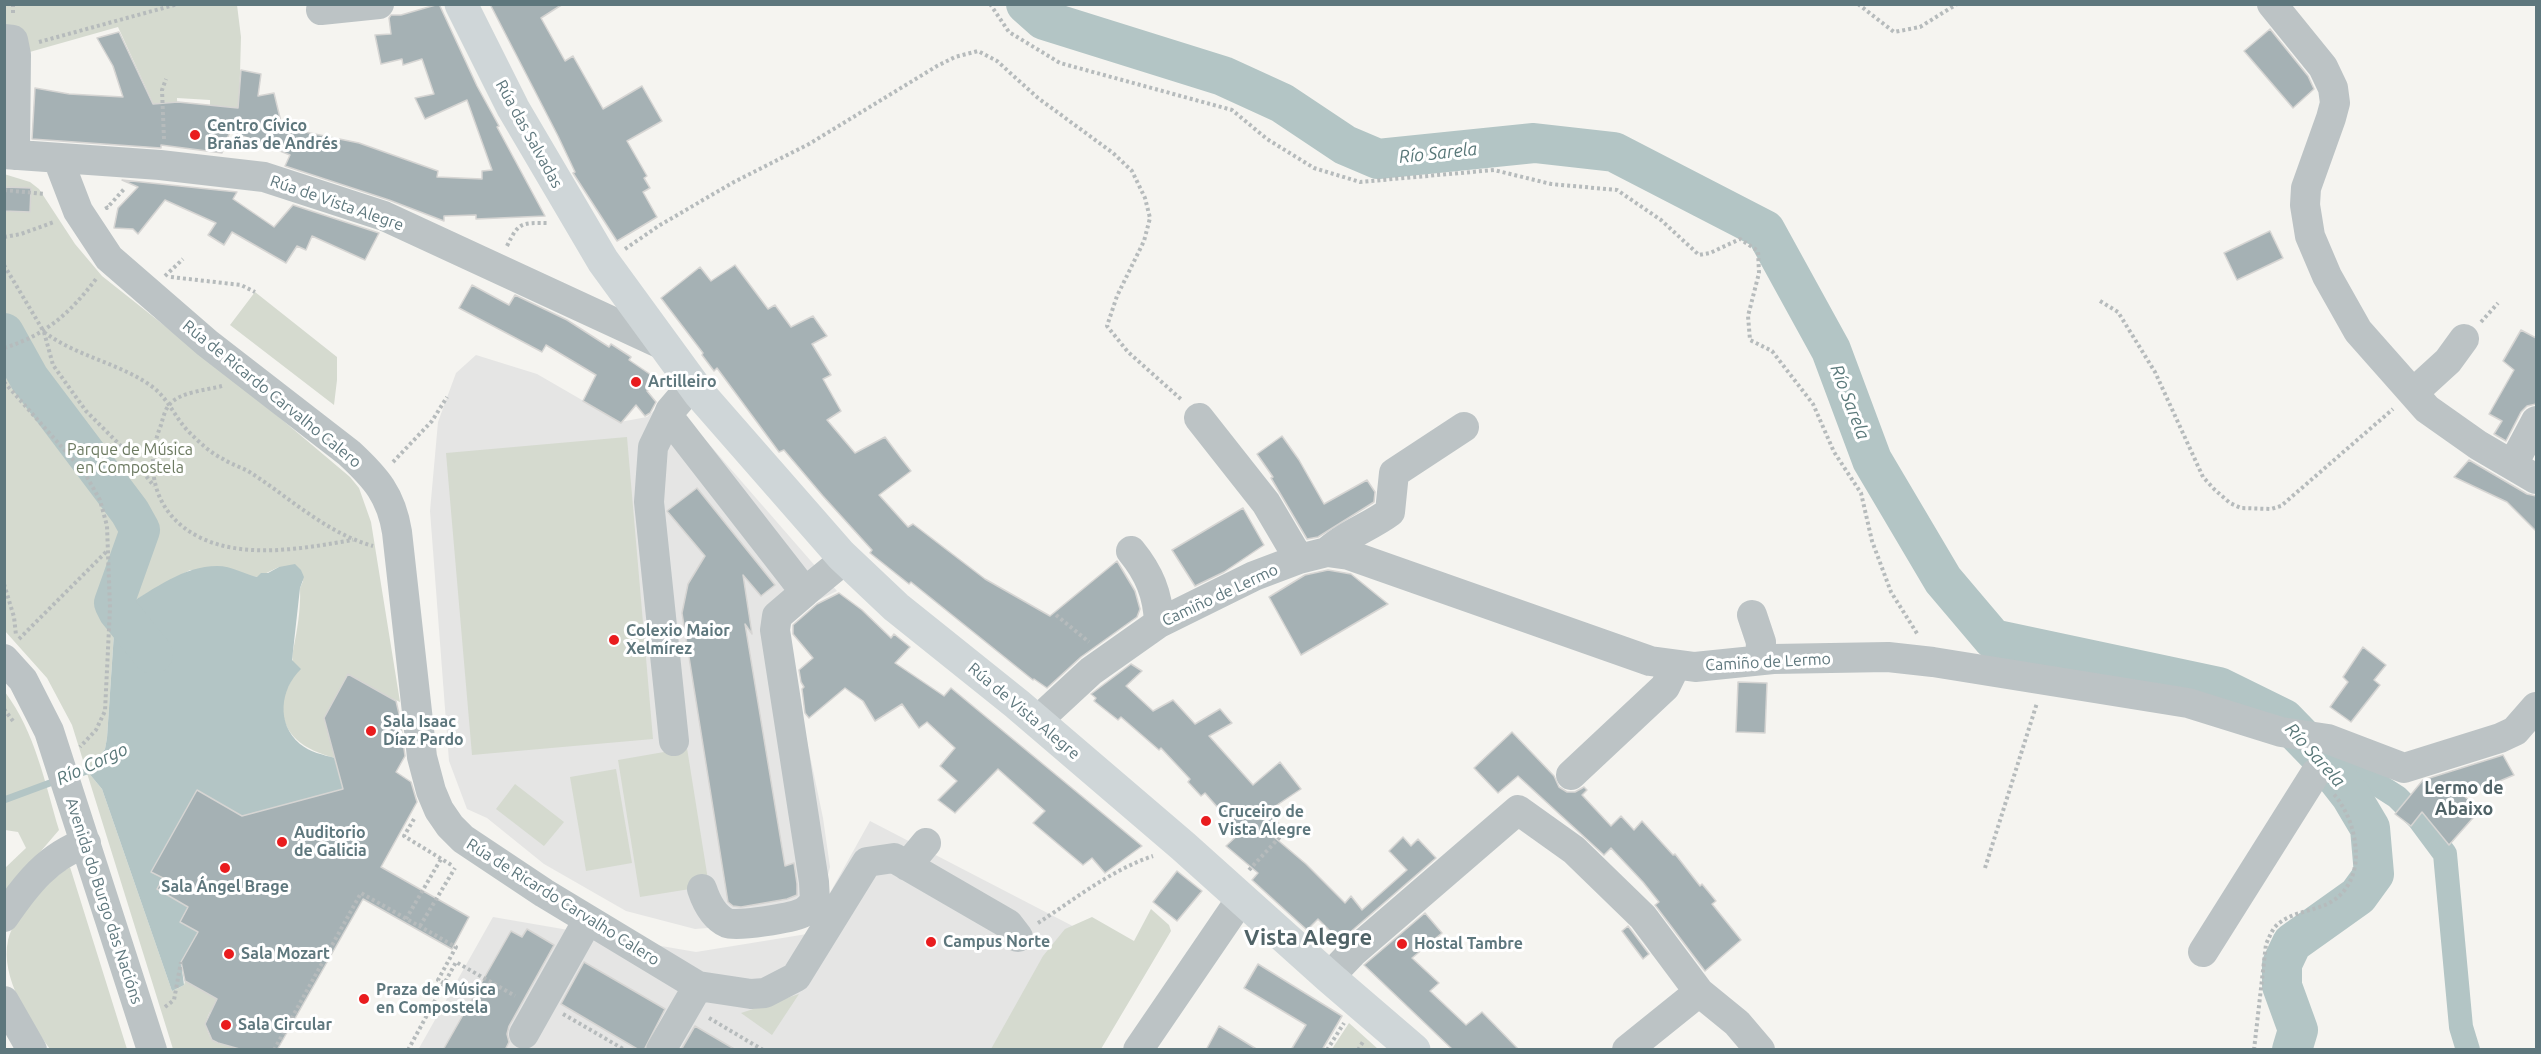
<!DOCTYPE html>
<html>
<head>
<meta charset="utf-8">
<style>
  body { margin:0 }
  #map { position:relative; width:2541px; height:1054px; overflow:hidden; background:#f5f4f0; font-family:Ubuntu,sans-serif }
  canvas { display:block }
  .frame { position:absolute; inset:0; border:6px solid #5e777d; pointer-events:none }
</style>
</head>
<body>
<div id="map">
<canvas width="2541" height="1054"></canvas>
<div class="frame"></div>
</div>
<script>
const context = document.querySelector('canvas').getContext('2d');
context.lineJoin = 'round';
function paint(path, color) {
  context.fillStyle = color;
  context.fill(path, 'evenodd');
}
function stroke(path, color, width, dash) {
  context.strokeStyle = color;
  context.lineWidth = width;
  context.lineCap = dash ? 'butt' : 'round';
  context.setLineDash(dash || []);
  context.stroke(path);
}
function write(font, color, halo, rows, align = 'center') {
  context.font = font + ' Ubuntu,sans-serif';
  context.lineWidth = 6;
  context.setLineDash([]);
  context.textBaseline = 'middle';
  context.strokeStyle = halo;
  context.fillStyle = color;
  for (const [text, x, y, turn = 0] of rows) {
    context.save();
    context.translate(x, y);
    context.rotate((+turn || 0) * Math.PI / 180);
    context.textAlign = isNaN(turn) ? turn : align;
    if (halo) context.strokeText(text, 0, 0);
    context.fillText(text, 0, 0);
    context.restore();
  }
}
paint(new Path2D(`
  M476,355L537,374L620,422L647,417L668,397L837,591L802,608L787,630L788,650L823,818L830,867L820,907L801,921L695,929L626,911L544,864L487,818L467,809L449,761L430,511L438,422L456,373Z
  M870,821L1117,949L1069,1049L418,1050L493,917L696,952L807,934Z`), '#e5e5e4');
paint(new Path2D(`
  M5,5H237L241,37L239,110L210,109V100L177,98L178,128L158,129L151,99L118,27L5,59Z
  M4,174L30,182L39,189L75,244L102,276L267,407L350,477L359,488L371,522L400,702L387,696L335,758C306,750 279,736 283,700C284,690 292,683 293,674C294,667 291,659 293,651C297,631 301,609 300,588L303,581L279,567L258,577L190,570L126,605L115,618L107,738L105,749L87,771L102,789L172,991L184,985L185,981L226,1004L210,1012C204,1022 206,1030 212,1040L241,1049H173L72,725L47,678L5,631Z
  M255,292L337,357V380L334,405L230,325Z
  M627,437L653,739L472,755L446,453Z
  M5,692C35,732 45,783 59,830L5,893V868L26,848L18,832L5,830Z
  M687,748L709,886L640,897L618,760Z
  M616,769L632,863L586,871L570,777Z
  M515,784L564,822L544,846L496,809Z
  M70,867L127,1049H50C29,1020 0,978 8,940C11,926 21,915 30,904C41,889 54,877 70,867Z
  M1151,909L1169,925L1171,931L1101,1049H991L1043,956L1065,929L1092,917L1134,941Z
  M799,994L772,1035L741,1013Z
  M1349,1023L1378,1049H1332Z`), '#d5dacf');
paint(new Path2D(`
  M295,564L301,570L304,577L300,588L292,660L301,669C280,689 276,724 300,744C310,752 323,755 335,758L343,789L242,816L152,872L163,878L157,889L188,907L180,922L198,932L181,962L184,985L172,991L102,789L87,771L105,749L107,738L115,618L118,611L127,605C154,589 184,566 217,566C232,566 244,574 257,577L261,573H268L279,567Z`), '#b3c5c5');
stroke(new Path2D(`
  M72,776L87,771
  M4,800L58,780`), '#b3c5c5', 7);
stroke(new Path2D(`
  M2319,755L2333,756L2397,797L2419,819L2445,854L2461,1027L2468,1050`), '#b3c5c5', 24);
stroke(new Path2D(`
  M1026,4L1044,20L1223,76L1282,103L1345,145L1378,159L1534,143L1614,152L1765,230L1831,350L1872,460L1943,580L1993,639L2219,687L2284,719L2319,755L2351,796L2370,828L2374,874L2358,896L2292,943L2282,964V986L2298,1030L2292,1050
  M4,333L29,378L130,512L140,530L114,603L118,611L153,654`), '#b3c5c5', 40);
const building = new Path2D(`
  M439,4L477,86L499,126L497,127L545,216L476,219V215L444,216V221L389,200L285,166L290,155L230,131L222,153L161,145V148L32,139L35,88L69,94L123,97L113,66L97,38L119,32L153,104L178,102L238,108L241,70L261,74L258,96L274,93L282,126L305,121V132L359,143L438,171L437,177L482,179V171L492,170L467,100L425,119L415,98L434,94L422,59L403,65L402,59L381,64L375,35L391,34L389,18L391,15H401Z
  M490,4H563L541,18L565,61L573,56L603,109L642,86L662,121L627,141L647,176L644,178L650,188L643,192L657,217L617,241L573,173L575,172L558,136Z
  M2270,29L2308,76L2314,89L2293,108L2244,51Z
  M122,180L237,192L233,199L274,227L293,205L379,233L365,260L312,236L306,250L297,246L286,263L232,232L224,245L208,235L216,223L165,200L138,234L133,229L114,228L118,208L138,187Z
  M4,187L31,188L30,212L4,211Z
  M2270,231L2283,258L2237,280L2224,253Z
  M735,265L768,309L775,305L791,327L813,316L827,336L812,344L831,375L823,379L841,411L827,420L855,453L885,437L900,457L911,471L879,495L908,527L913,524L985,579L1050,616L1117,561L1135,591L1140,609L1137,617L1081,657L1047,688L1034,679L1033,680L911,582L909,584L870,553L872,550L823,496L784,450L779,452L717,368L714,371L702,355L703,353L661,298L700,267L711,281Z
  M472,285L509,305L515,295L567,320L609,347L611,344L631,357L629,360L657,379L647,391L656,402L650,413L645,416L636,405L621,423L583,401L596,375L546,345L542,352L459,308Z
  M2521,330L2536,338V404L2527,406L2521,412L2506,441L2494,434L2502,421L2489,414L2514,370L2503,361Z
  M1282,436L1299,460L1324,504L1367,480L1375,492L1374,502L1318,537L1307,539L1271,478L1273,477L1257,454Z
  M2469,460L2527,494L2536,496V531L2507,502L2454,477Z
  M697,488L775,585L761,596L743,575L752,634L745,624L785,866L794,863L797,884V895L787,899L741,907L733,906L728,902L682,613L688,584L705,556L667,511Z
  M1243,508L1264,545L1224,572L1195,586L1172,550Z
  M1328,570L1351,574L1388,604L1301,655L1269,597L1305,575Z
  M839,593L862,610L891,638L894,634L910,647L895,663L944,696L951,688L1142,846L1105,873L1092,858L1083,865L1033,823L1045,811L998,769L955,813L938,800L957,781L940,766L955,748L927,722L919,728L902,704L875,721L863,701L845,688L809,718L805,713L802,689L804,687L801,682L799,670L813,658L793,634V625L817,604Z
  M2363,647L2386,665L2374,680L2380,685L2351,722L2330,707L2348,682L2343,677Z
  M1131,664L1142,671L1126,686L1153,711L1173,700L1195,724L1220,709L1232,723L1209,736L1253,785L1280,762L1301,789L1268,811L1282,827L1274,837L1306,864L1345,903L1351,896L1362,910L1407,870L1389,851L1403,837L1411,846L1418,839L1436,858L1340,941L1318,919L1307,930L1252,880L1258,873L1226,846L1240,833L1205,793L1201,796L1188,782L1190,779L1161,748L1159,750L1121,717L1118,720L1094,701L1096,698L1091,694Z
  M348,674L396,701L400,718L405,756L396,772L411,782L417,802L381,867L469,917L452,949L363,899L277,1050H243L218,1043L212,1040L205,1024L217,999L185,981L181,962L198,932L180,922L188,907L157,889L163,878L151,872L197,790L242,816L343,789L324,718Z
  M1738,682L1767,683L1765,733L1736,732Z
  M1512,732L1554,776L1559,787L1567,792H1575L1584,787L1587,790L1582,795L1611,826L1621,816L1634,830L1642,821L1673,855L1675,854L1700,886L1702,884L1716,901L1712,904L1741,940L1705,971L1655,905L1659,902L1643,882L1611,848L1604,855L1518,776L1498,793L1474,768Z
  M2503,755L2514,775L2464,796L2480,810L2449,845L2422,812L2411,826L2395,814L2423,780Z
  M1177,871L1202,891L1177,921L1153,902Z
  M1425,913L1442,933L1412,958L1439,983L1430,991L1466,1025L1482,1012L1519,1050H1453L1364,965Z
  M1628,926L1649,954L1643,959L1622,931Z
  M527,929L554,945L509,1026L507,1034L509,1042L505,1050H443L511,931L522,937Z
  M584,962L665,1009L644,1050H639L561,1004Z
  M1258,964L1342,1016L1322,1050H1291L1306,1025L1244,988Z
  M695,1026L736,1050H681Z
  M1219,1026L1258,1050H1206Z`);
paint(building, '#a5b1b4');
stroke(building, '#d6d5d3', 1.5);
stroke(new Path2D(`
  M13,4V14
  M990,4L1009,32L1060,63L1232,110L1267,139L1314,168L1360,182L1494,170L1551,184L1617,190L1661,220L1699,255L1710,253L1740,239L1758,251L1759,273L1748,316L1750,340L1772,351L1813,404L1834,452L1861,493L1872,541L1891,592L1918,635
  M1858,4L1894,32L1920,27L1957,4
  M39,42L178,4
  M164,139L162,90L166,79
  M4,190L45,194
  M106,206L107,208L125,188
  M4,237L21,234L54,222
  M507,246C519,221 522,223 549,223
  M625,249L660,225L734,182L809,144L937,66L955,57L978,51L997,61L1038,98L1113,153L1132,171L1145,198L1150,218L1144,241L1117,296L1107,326L1128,352L1182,400
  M4,265L44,332L53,365L86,411L126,451L154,486
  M165,276L183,259
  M171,277L241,285L255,292
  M2100,301L2118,312L2155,372L2203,477L2215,490L2230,503L2241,508L2271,509L2281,506L2393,409
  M2481,322L2498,303
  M44,332C77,357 121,363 154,388C170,401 176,420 191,434C200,443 212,454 223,459C231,464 240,467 248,471C289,497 326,533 373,546
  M4,348C46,335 70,313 96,279
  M4,382L84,472L100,500L107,526L110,608L105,711L96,730L80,747
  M222,386C207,390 180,392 170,404C165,409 163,418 161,425C143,469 155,515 199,537C245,560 305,548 353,540
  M393,462L432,421L447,397
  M4,584L14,617L16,635
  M1056,615L1089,642
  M19,639L107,551
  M4,709L13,721
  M414,819L404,836L453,866
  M1985,868L2037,703
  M1249,870L1291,825
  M406,919L441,859
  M1038,923C1075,899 1111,870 1153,856
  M420,926L455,868
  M165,1007L174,1000L181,962
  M563,1014L625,1050
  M709,1018L763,1050
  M274,1050L361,893L456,947L438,980L445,984
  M408,1050L456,962L515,996
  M1327,1050L1344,1023
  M1358,1050L1364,1040
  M2254,1050L2266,944C2269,938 2271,932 2275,927C2288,913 2308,912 2325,905C2350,894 2359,869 2355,843C2353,825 2345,807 2333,793`), '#b6bbbc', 4, [3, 3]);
stroke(new Path2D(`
  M2272,4L2323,67L2333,88L2335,103L2331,118L2306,188L2305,205L2310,236L2327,276L2358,331L2427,409L2478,445L2536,479
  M321,10L379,4
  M4,39L13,40L16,55L15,155
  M4,154L160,165L264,177L384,216L663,345
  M58,159L78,211L109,258L207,343L349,453C376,478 391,495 397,532L422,757L431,791L439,810L450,826L463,839L544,893L698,986L751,994L765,993L796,977L867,862L894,858L1008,924L1018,937
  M693,384L670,411L668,416L805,592L777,616L775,630L814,882L815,901C811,906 808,910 802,913C791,918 737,927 727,923C714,917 706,901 702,889
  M2413,393L2448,361L2464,339
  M668,416L653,447L649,502L674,741
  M1199,418L1266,503L1299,559
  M2513,464L2536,421
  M1131,551C1149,573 1158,594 1159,623
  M1327,552C1345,535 1370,527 1390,512L1394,473L1464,427
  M805,592L845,559
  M1752,615L1761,642L1760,660
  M4,659L23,680L49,731L152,1050
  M1037,721L1091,671L1159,623L1254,576L1299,559L1327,552L1349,555L1650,661L1695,667L1773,659L1888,657L1933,662L2188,703L2281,732L2328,739L2404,768L2500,738L2515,731L2536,707
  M1571,775L1665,687L1676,665
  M907,866L926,843
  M4,917C26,885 48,856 86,843
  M2203,952L2315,774
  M1329,977L1352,953L1518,810L1574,850L1643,917L1699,992L1737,1023L1760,1050
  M4,1001L32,1050
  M524,1034L588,920
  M661,1050L698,986
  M1138,1050L1241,899
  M1627,1050L1699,992`), '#bcc3c5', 30);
stroke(new Path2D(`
  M461,4L513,108L603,261L700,394L841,555L896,607L1017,704L1183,846L1329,977L1414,1050`), '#cfd6d8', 33);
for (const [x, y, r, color] of [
  [195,135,6,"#e91c1e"],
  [636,382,6,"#e91c1e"],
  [614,640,6,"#e91c1e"],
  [371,731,6,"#e91c1e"],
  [1206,821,6,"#e91c1e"],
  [282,842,6,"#e91c1e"],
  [225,868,6,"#e91c1e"],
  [931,942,6,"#e91c1e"],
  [1402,944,6,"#e91c1e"],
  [229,954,6,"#e91c1e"],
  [364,999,6,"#e91c1e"],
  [226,1025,6,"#e91c1e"]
]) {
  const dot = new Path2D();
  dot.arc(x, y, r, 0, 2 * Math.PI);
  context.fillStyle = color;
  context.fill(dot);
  stroke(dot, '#fff', 2);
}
write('bold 16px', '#5e777d', '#fff', [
  ["Centro Cívico",207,126],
  ["Brañas de Andrés",207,144],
  ["Artilleiro",648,382],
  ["Colexio Maior",626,631],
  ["Xelmírez",626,649],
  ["Sala Isaac",383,722],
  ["Díaz Pardo",383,740],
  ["Cruceiro de",1218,812],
  ["Vista Alegre",1218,830],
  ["Auditorio",294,833],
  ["de Galicia",294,851],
  ["Sala Ángel Brage",225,887,"center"],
  ["Campus Norte",943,942],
  ["Hostal Tambre",1414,944],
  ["Sala Mozart",241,954],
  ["Praza de Música",376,990],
  ["en Compostela",376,1008],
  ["Sala Circular",238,1025]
], 'left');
write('16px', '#5e777d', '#fff', [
  ["Rúa das Salvadas",529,134,61],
  ["Rúa de Vista Alegre",337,203,19],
  ["Rúa de Ricardo Carvalho Calero",272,394,39],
  ["Camiño de Lermo",1220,595,-25],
  ["Camiño de Lermo",1768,662,-3],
  ["Rúa de Vista Alegre",1024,711,40],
  ["Avenida do Burgo das Nacións",104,901,72],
  ["Rúa de Ricardo Carvalho Calero",563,902,32]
]);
write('16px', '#6c7a61', '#fff', [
  ["Parque de Música",130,450],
  ["en Compostela",130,468]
]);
write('italic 18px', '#597879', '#fff', [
  ["Río Sarela",1438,153,-6],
  ["Río Sarela",1850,402,69],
  ["Río Sarela",2315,755,48],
  ["Río Corgo",92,764,-25]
]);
write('bold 18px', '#506367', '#fff', [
  ["Lermo de",2464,788],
  ["Abaixo",2464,809]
]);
write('bold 22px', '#506367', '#fff', [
  ["Vista Alegre",1308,938]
]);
</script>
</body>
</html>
